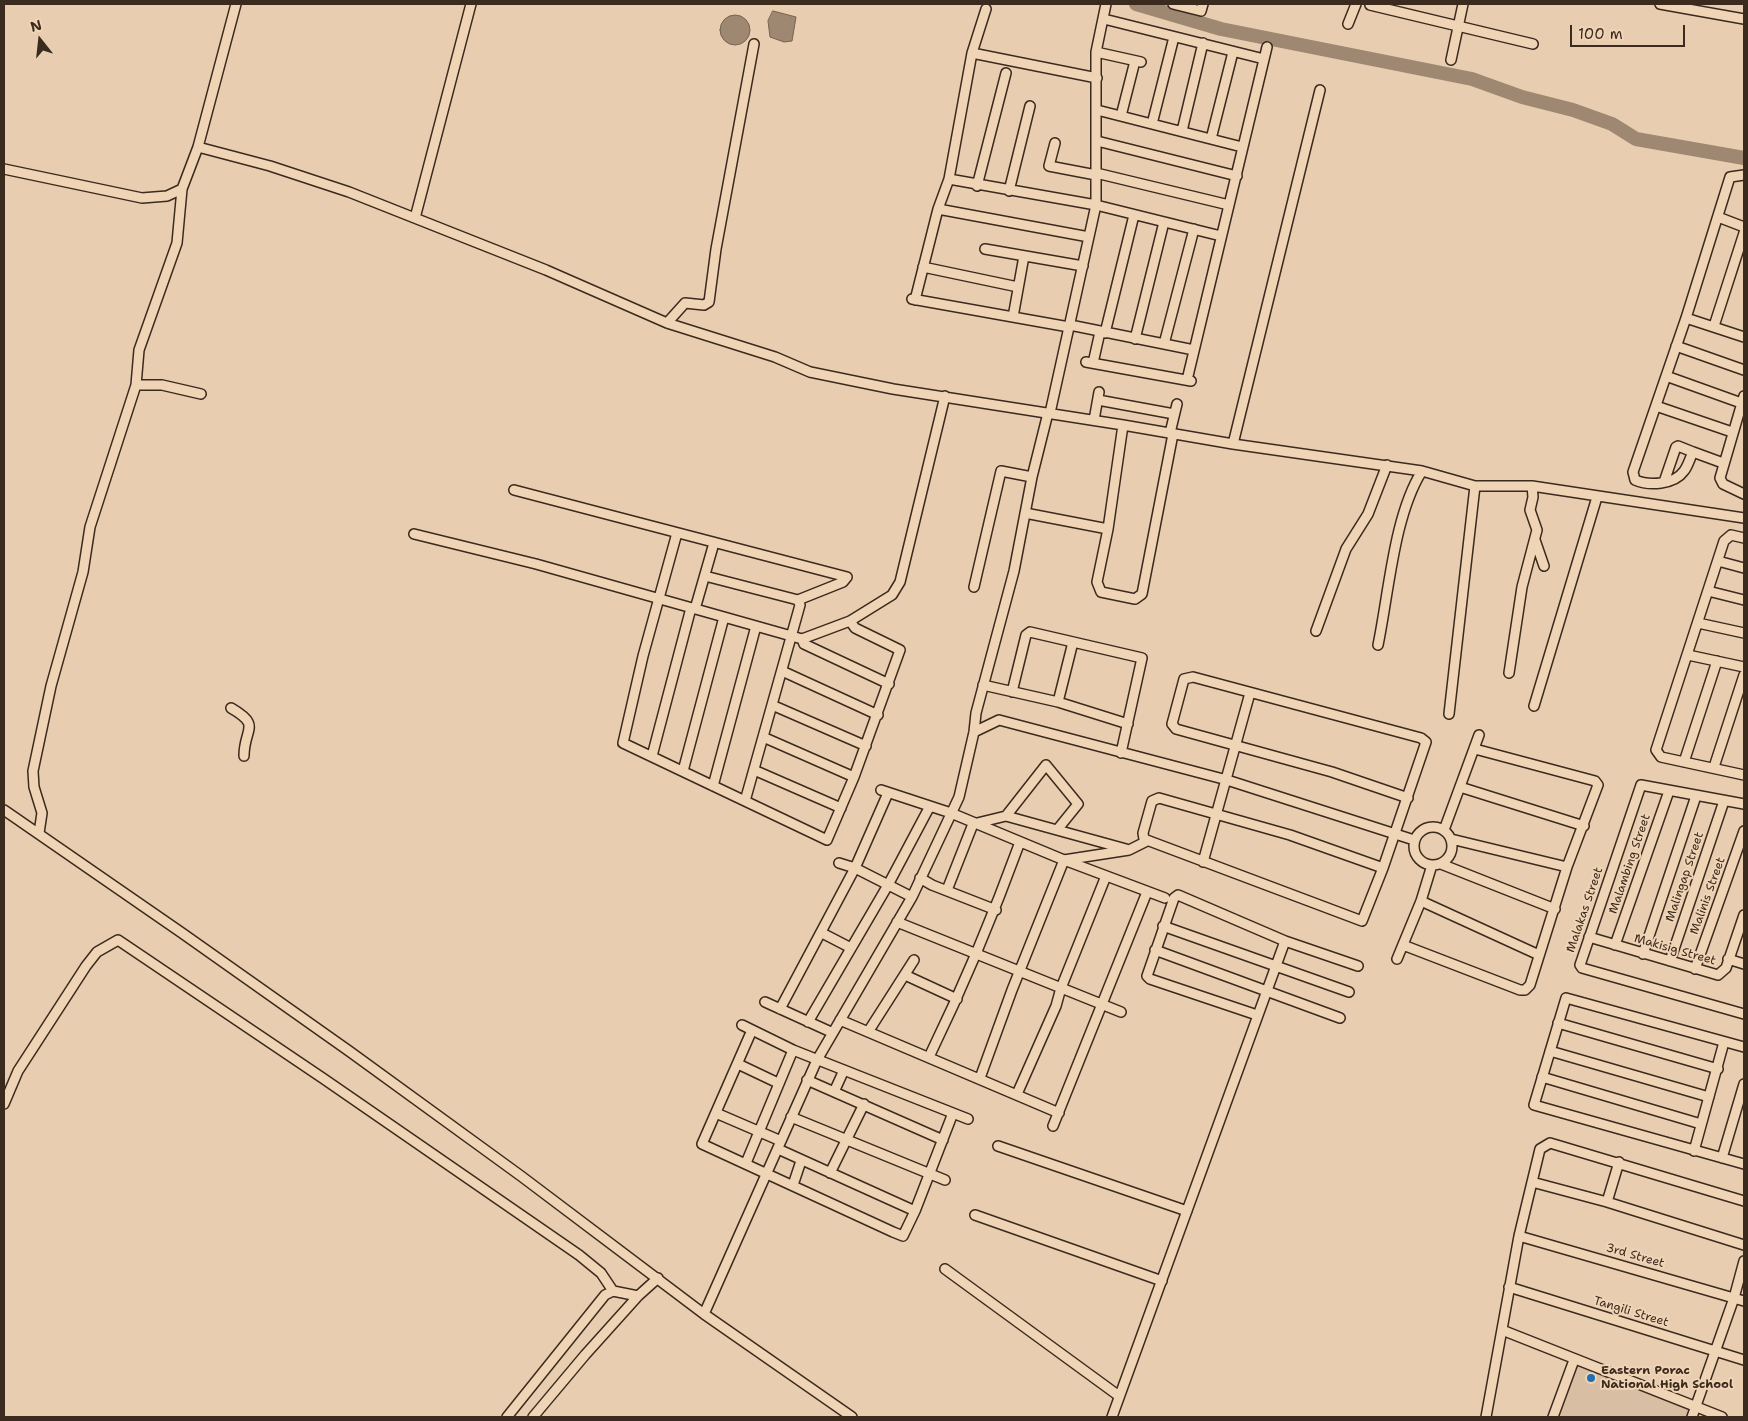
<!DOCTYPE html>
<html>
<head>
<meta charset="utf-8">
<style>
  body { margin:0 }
  #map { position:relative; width:1748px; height:1421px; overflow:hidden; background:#e8cdb0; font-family:"Shantell Sans",sans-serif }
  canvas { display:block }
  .frame { position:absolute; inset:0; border:5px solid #3b2a1e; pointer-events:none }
  .north { position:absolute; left:15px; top:15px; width:50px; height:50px; -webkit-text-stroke:4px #efd4b6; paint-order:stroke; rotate:344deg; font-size:14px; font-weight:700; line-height:20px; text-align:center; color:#3b2a1e }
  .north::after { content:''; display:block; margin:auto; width:18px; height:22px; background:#3b2a1e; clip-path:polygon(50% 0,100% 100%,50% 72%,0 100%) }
  .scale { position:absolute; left:1570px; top:25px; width:115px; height:22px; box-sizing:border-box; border:2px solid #3b2a1e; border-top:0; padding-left:6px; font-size:15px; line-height:18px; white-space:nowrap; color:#3b2a1e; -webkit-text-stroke:4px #efd4b6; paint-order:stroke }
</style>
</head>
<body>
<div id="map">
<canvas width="1748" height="1421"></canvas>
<div class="frame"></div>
<div class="north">N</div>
<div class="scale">100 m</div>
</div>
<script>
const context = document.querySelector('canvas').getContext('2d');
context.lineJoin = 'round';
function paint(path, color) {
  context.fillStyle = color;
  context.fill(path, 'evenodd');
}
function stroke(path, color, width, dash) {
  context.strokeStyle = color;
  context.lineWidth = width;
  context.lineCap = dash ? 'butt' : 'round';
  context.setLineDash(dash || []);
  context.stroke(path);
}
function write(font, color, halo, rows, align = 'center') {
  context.font = font + ' "Shantell Sans",sans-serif';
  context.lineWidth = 4;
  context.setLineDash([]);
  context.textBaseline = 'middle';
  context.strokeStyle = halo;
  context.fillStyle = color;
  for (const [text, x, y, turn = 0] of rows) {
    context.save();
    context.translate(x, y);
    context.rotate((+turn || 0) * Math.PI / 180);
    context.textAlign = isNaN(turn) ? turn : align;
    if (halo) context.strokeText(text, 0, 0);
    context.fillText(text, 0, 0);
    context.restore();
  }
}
paint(new Path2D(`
  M1575,1363L1692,1408L1688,1417H1555Z`), '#d8bea2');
const water = new Path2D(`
  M773,11L796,17L792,41L784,42L770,37L768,21Z
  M720 30a15 15 0 1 1 30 0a15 15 0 1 1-30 0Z`);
paint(water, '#9e8872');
stroke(water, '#766250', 1);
stroke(new Path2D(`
  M1136,4L1221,29L1472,79L1522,97L1573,110L1612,124L1636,139L1744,158`), '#9e8872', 14);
const street = new Path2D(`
  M1173,4L1201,11L1203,4
  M1660,4L1744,19
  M1370,5L1533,44
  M1104,19L1264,59
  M1348,24L1356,4
  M1096,52L1141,62
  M972,53L1097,78
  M1451,60L1463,4
  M1097,110L1242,147
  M1121,116L1135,61
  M1152,124L1174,37
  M1182,131L1203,43
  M1211,139L1233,52
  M1097,141L1237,176
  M1055,143L1049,166L1096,175
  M198,147L270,166L349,192L546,270L667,323L775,357L810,372L893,389L1123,425L1233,444L1422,471L1475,486H1532L1744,518
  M4,169L142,198L167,196L182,189
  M1096,173L1229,205
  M949,179L1096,205L1221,236
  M977,186L1006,73
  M1009,191L1030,106
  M938,209L1089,237
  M1718,217L1744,227
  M415,218L471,4
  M985,249L1083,266
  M923,267L1018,287
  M912,299L1069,327
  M915,300L938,209L949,179L972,53L986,9
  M1013,317L1024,256
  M1686,318L1744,337
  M667,323L685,303L704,305L709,302L716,249L754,44
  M1070,325L1194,350
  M1714,326L1744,233
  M1105,333L1134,215
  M1135,339L1164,222
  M1164,344L1194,229
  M1676,346L1744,370
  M1086,362L1191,381
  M1093,363L1100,332
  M1666,376L1744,404
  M1187,380L1267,47
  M136,385H162L201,394
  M1744,396L1720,478L1723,484L1744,494
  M1098,400L1174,414
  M1656,406L1732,432
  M1050,413L1096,205V52L1106,4
  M1094,420L1099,392
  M1123,425L1108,529L1097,582L1101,592L1135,599L1142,594L1173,434
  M1170,433L1177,404
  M1233,444L1320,90
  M1723,463L1693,452C1690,458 1688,466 1684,471C1674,485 1649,486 1635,480L1633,472L1686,318L1730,177L1744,175
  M1664,482L1676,447L1678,446L1693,452
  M514,490L847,577L843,582L798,600L705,576
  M1025,513L1108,529
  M677,533L643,656L623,743L827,840L854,777L900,650L855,628L850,621
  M414,534L536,564L802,639L850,621L892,595L900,582L945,396
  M1744,538L1731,535L1724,541L1656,750L1661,757L1744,775
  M1535,540L1544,566
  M1718,561L1744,568
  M974,587L1001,471L1032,477
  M1708,591L1744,600
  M695,609L714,543
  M1698,623L1744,633
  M1316,631L1346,549L1368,514L1387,465
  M802,639L804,644L889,684
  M1378,645C1389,592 1394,515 1422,471
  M1688,655L1744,667
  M782,671L878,715
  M1509,673L1522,587L1537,530L1530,510L1533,497L1532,486
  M983,685L1058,702L1128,724
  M1012,692L1026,635L1030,632L1142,658L1121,753
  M1058,702L1073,642
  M772,705L866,746
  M1534,706L1597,497
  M231,708C262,726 244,728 244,756
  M1449,714L1475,486
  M974,732L999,720L1227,780L1414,840
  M763,737L854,777
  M652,756L691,608
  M1684,762L1717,661
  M1714,767L1744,675
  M754,770L841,808
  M683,771L724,617
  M713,786L756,626
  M1460,787L1584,826
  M881,790L951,813L1064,860L1165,898
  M745,801L800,605L798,600
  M1744,804L1641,785L1580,965L1582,968L1744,1014
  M4,810L182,933L349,1051L521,1176L704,1314L852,1417
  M1006,816L1046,765L1078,804L1057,830
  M1414 846a19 19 0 1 1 38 0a19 19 0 1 1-38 0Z
  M1444,830L1479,735
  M39,833L42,813L34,787L33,771L51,686L83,572L90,527L136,385L139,350L177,243L182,189L198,147L236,4
  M1451,839L1567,867
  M1203,862L1250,693
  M839,863L855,868L912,897
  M1441,864L1555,909
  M1383,868L1290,835L1159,798L1152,801L1143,833L1144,839L1362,921L1383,868L1426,742L1421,738L1193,677L1184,679L1172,724L1176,729L1332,772L1408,798
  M920,878L932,885L996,910
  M947,890L973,824L1006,816L1126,849
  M1421,901L1539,955
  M897,922L1121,1012
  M1163,926L1349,992
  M822,933L851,948
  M1589,937L1718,975L1726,968L1744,915
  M1403,945L1520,990H1525L1530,985L1567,867L1598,785L1595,781L1475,749
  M1615,945L1669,791
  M1155,950L1340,1018
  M1643,954L1696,796
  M1397,959L1421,901L1432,865
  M1728,959L1744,964
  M1670,961L1724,801
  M1695,969L1744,831
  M905,975L957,999
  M765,1002L831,1032
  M780,1009L855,868L888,793
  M1257,1015L1150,979L1147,976L1174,898L1178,895L1285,941L1358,966
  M840,1020L1059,1113
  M808,1022L888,885L930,806
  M1558,1023L1718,1069
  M742,1025L793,1050L968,1119
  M752,1030L702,1144L893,1232L903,1236L915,1211L953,1113
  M868,1032L914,960
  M1744,1047L1566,998L1534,1105L1744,1164
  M1550,1051L1709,1097
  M929,1057C963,987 993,916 1020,842
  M738,1064L778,1083
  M1542,1077L1701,1124
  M980,1078L1012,990L1064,860L1129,850L1147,841
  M807,1080L943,1140
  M834,1092L844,1070
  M1017,1094L1056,1006L1061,988L1106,876
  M4,1104L18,1071L86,966L97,952L118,940L324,1079L579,1255L601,1273L613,1291
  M716,1113L781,1141
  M791,1117L945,1180
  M1053,1126L1147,892
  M998,1146L1187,1211
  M778,1149L915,1211
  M1694,1151L1724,1042
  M1722,1158L1744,1084
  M746,1163L793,1050
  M830,1173L864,1104
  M1532,1182L1607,1202L1744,1245
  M793,1185L801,1161
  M1607,1202L1619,1162
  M975,1215L1162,1281
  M1519,1236L1744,1301
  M945,1269L1119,1396
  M1509,1287L1744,1360
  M704,1314L817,1060L912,897L959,797L974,732L976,713L1014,571L1032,477L1048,413
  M1502,1330L1722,1417
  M507,1417L605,1295L613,1291L638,1296
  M533,1417L585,1355L638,1296L658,1278
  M1112,1417L1285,941
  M1486,1417L1519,1236L1540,1149L1550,1143L1744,1201
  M1553,1417L1574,1360
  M1692,1417L1734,1298L1744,1261`);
stroke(street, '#3b2a1e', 12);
stroke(street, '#efd4b6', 9);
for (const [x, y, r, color] of [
  [1591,1378,5,"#1f6fb2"]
]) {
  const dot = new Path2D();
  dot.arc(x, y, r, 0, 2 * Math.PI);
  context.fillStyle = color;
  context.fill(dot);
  stroke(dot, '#efd4b6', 2);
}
write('12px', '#3b2a1e', '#efd4b6', [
  ["Malambing Street",1630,864,-71],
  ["Malingap Street",1685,877,-71],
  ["Malinis Street",1708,896,-70],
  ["Malakas Street",1585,910,-71],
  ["Makisig Street",1675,950,16],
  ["3rd Street",1635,1256,16],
  ["Tangili Street",1631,1312,17]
]);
write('bold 12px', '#3b2a1e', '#efd4b6', [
  ["Eastern Porac",1601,1371],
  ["National High School",1601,1385]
], 'left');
</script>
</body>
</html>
